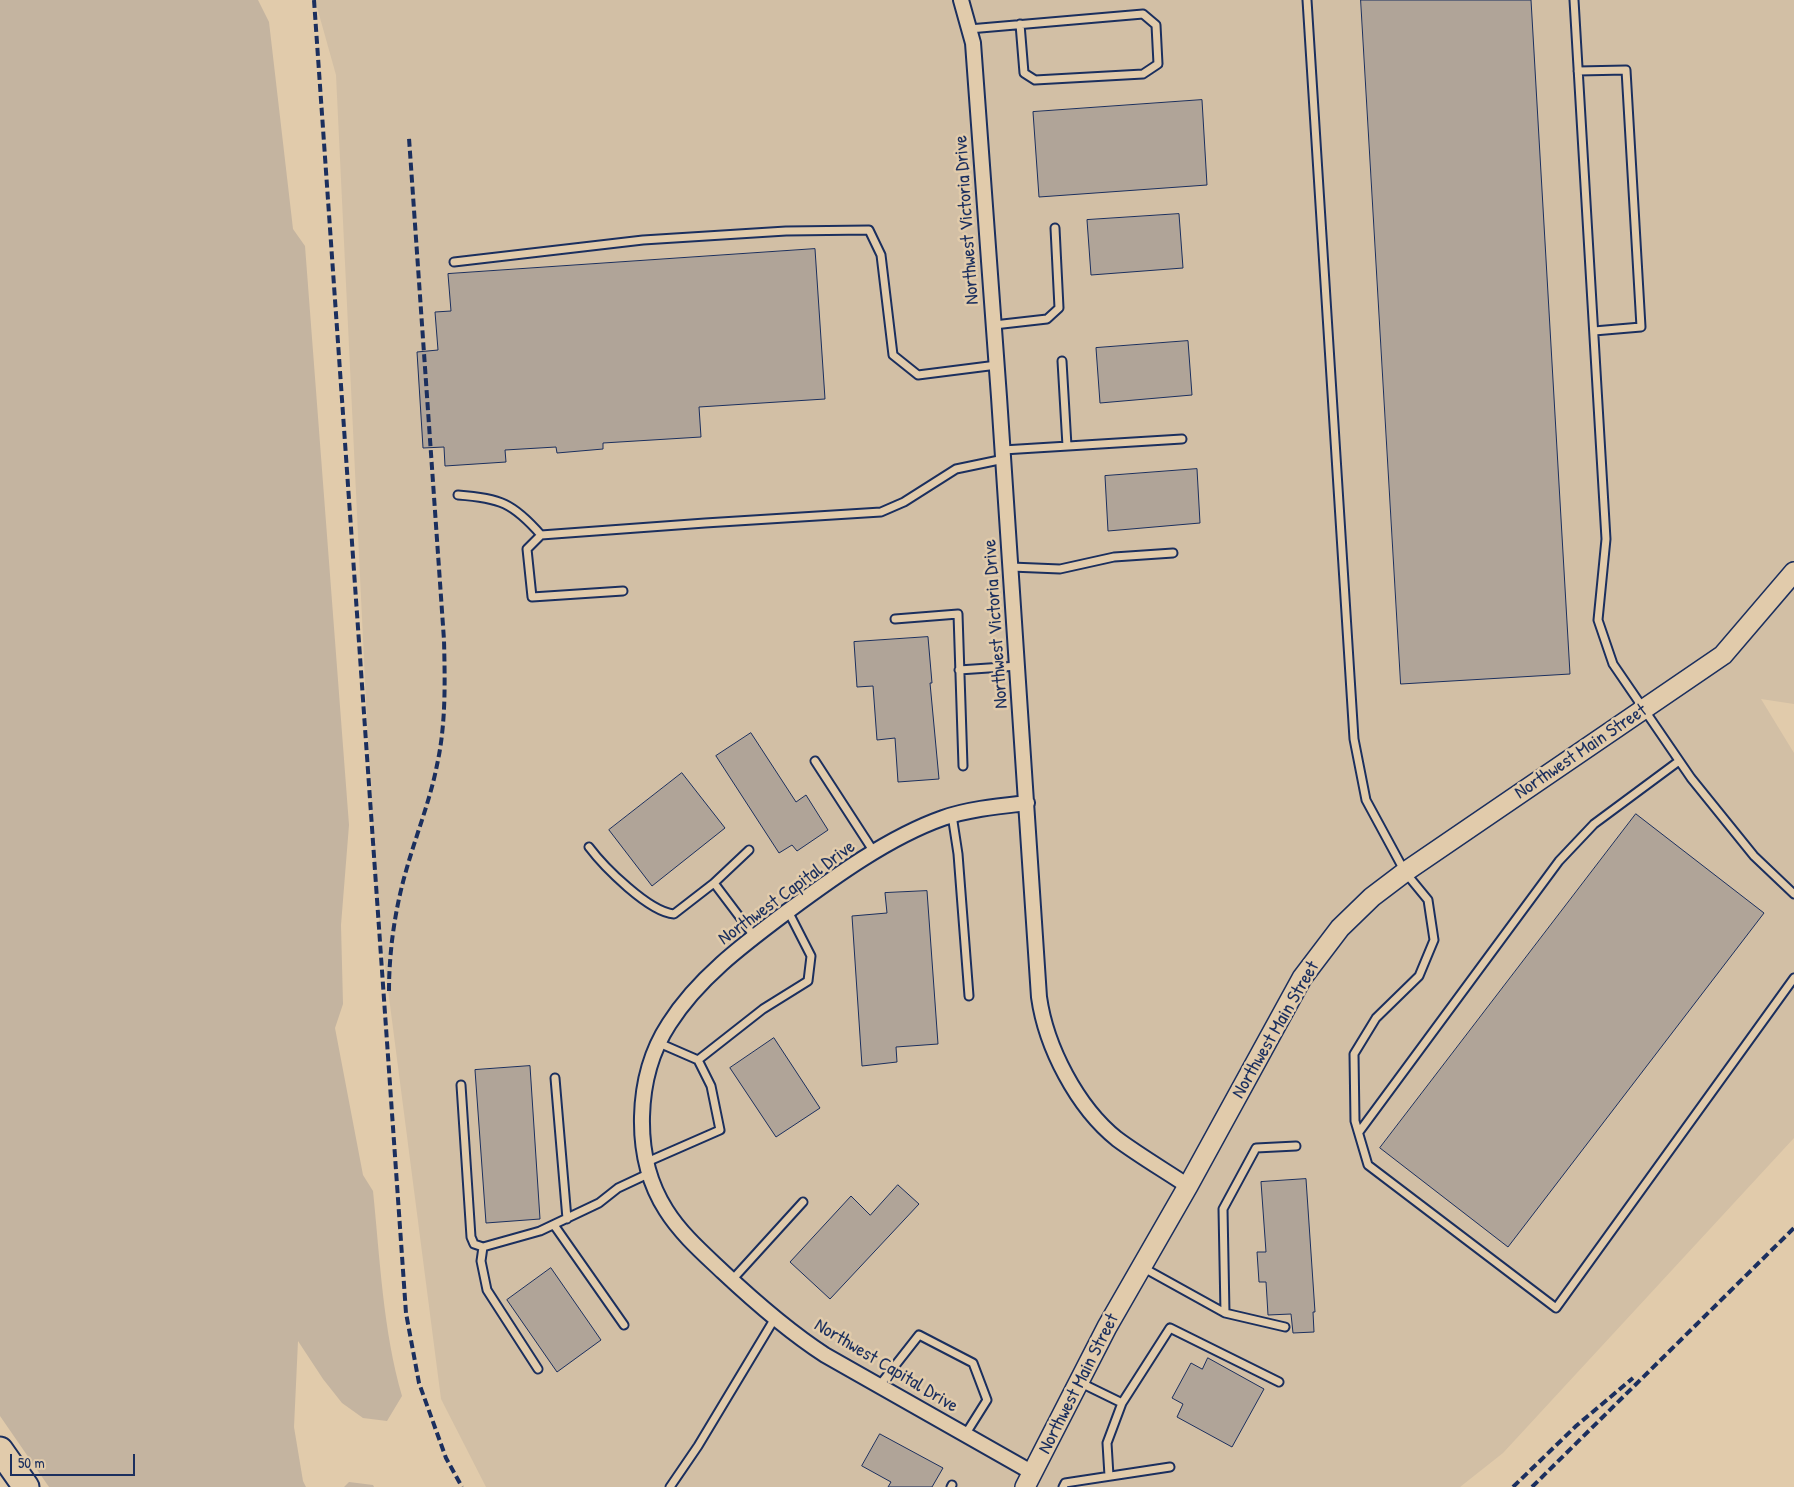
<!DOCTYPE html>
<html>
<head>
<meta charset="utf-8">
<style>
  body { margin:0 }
  #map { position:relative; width:1794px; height:1487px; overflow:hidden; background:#e1cbab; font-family:"Patrick Hand",sans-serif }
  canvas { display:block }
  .scale { position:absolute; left:10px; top:1454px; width:125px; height:22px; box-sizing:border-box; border:2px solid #1b2f5e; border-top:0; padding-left:6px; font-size:15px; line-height:18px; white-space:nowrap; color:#1b2f5e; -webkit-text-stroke:4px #e1cbab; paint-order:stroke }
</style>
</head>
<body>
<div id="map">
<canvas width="1794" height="1487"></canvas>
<div class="scale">50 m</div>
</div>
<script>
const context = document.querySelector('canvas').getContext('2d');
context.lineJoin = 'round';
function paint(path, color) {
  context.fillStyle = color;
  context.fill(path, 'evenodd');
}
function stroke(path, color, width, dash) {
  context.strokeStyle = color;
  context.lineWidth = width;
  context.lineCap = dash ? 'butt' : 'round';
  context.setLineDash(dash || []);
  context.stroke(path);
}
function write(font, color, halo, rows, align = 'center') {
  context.font = font + ' "Patrick Hand",sans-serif';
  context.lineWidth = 5;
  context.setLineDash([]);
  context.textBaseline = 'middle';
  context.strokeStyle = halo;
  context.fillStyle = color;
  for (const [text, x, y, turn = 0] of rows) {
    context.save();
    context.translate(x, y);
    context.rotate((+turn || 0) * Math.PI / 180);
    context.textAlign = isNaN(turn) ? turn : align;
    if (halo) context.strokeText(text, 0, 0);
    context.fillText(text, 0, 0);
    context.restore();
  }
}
paint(new Path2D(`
  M315,0H1794V704L1761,699L1794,753V1138L1503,1453L1460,1487H486L441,1399L375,889L336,75Z`), '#d2bfa5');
paint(new Path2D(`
  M0,0H258L269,22L293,229L305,246L349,825L341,925L343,1004L335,1028L363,1175L373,1191C380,1259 383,1330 402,1396L387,1421L363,1418L342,1403L323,1379L298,1341L294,1427L303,1481L306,1487H49L0,1416Z
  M349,1482L373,1485L374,1487H344Z`), '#c4b4a0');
const building = new Path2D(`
  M1361,0H1531L1570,674L1401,684Z
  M1202,100L1207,185L1039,197L1033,112Z
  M1179,214L1183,268L1091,275L1087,220Z
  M815,249L825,399L699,407L701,437L603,443V449L557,453L556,447L505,450L506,462L445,466L444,447L423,448L417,352L438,350L435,312L451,311L448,274Z
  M1188,341L1192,395L1100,403L1096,348Z
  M1197,469L1200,523L1108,531L1105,476Z
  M928,637L932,683H930L939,779L898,782L895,738L877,740L873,686L857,687L854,642Z
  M751,733L796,802L806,795L828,830L797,851L792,845L779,853L716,756Z
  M682,773L725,828L652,886L609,830Z
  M1636,814L1764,913L1508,1247L1380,1148Z
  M927,891L938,1044L896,1047L897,1062L862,1066L852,916L887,913L885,893Z
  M774,1038L820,1108L776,1137L730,1068Z
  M530,1066L540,1219L486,1223L475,1070Z
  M1306,1179L1315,1312H1313L1314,1332L1293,1333L1291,1314L1268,1315L1266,1282H1259L1257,1252H1266L1261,1182Z
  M898,1185L919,1204L830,1299L790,1262L851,1196L870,1215Z
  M551,1268L601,1340L557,1372L507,1300Z
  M1208,1358L1264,1389L1232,1447L1177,1417L1183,1404L1172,1398L1191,1363L1202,1369Z
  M880,1434L943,1468L932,1487H888L891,1482L862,1466Z`);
paint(building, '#b0a498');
stroke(building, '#1b2f5e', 1);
const lane = new Path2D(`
  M1307,0L1354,739L1366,800L1405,872L1428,900L1434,940L1419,976L1376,1018L1354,1054L1355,1121L1368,1165L1556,1308L1794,978
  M1574,0L1606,539L1598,620L1613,664L1691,778L1754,856L1794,894
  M969,29L1143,14L1156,25L1158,64L1143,74L1035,80L1024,73L1020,24
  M1578,71L1626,70L1641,327L1594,331
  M454,262L643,240L786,231L869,230L881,255L893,355L918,375L997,365
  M994,325L1047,319L1059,308L1055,228
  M1062,361L1067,446
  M1003,450L1182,439
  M458,495C500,498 513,503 541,535
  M1011,567L1060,569L1114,557L1173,553
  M623,591L532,597L527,549L541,535L705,523L881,512L904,502L956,469L1004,459
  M895,619L958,614L963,766
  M959,670L1018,666
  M815,761L874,852
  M952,815L958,854L969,996
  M589,847C604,867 649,912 674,914L714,883L754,936
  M714,883L749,850
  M698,1060L763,1009L808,981L811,956L788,911
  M555,1078L567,1219
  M461,1085L471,1237L474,1244L483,1247L540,1231L599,1203L618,1188L650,1173
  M1359,1132L1559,861L1594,824L1679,761
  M647,1162L720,1130L711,1086L698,1060L659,1043
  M554,1225L624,1325
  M483,1247L481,1261L487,1290L538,1369
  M1142,1267L1225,1313L1223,1209L1256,1148L1296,1146
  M732,1280L803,1202
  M1225,1313L1285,1327
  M1079,1382L1122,1403L1107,1443L1109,1476
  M879,1386L919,1335L973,1363L987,1400L965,1435
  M1122,1403L1170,1328L1279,1382
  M670,1487L698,1446L775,1318
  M951,1487L952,1485
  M1063,1487L1065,1483L1170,1467`);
const street = new Path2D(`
  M961,0L973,43L999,397L1039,997C1046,1047 1077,1107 1117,1139C1140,1156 1164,1170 1188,1186
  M1027,803C1000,806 968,809 943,818C889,837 834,877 788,911C744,944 698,978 669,1024C635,1076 632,1157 666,1210C681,1234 703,1253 723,1272C755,1302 788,1331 825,1355L1033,1473`);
const secondary = new Path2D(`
  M1025,1487L1107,1327L1188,1186L1302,978L1340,928L1372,897L1405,872L1723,655L1794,572`);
const highway = new Path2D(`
  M0,1450L26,1487`);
stroke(lane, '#1b2f5e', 11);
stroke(street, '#1b2f5e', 18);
stroke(secondary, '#1b2f5e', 22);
stroke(highway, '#1b2f5e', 29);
stroke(lane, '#e1cbab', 7);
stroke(street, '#e1cbab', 14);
stroke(secondary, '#e1cbab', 19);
stroke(highway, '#e1cbab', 25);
stroke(new Path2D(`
  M314,0L406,1313L419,1383L446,1458L462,1487
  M389,991C389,951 395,909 406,871C416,835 430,801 437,765C446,724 445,682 444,640L409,138
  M1513,1487L1576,1426L1633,1378
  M1532,1487L1794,1228`), '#1b2f5e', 4, [8, 4]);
write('19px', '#1b2f5e', '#e1cbab', [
  ["Northwest Victoria Drive",967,220,-94],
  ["Northwest Victoria Drive",996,624,-94],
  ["Northwest Main Street",1581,752,-34],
  ["Northwest Capital Drive",787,893,-36],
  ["Northwest Main Street",1276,1030,-60],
  ["Northwest Capital Drive",886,1366,31],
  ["Northwest Main Street",1079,1384,-63]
]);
</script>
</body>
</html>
